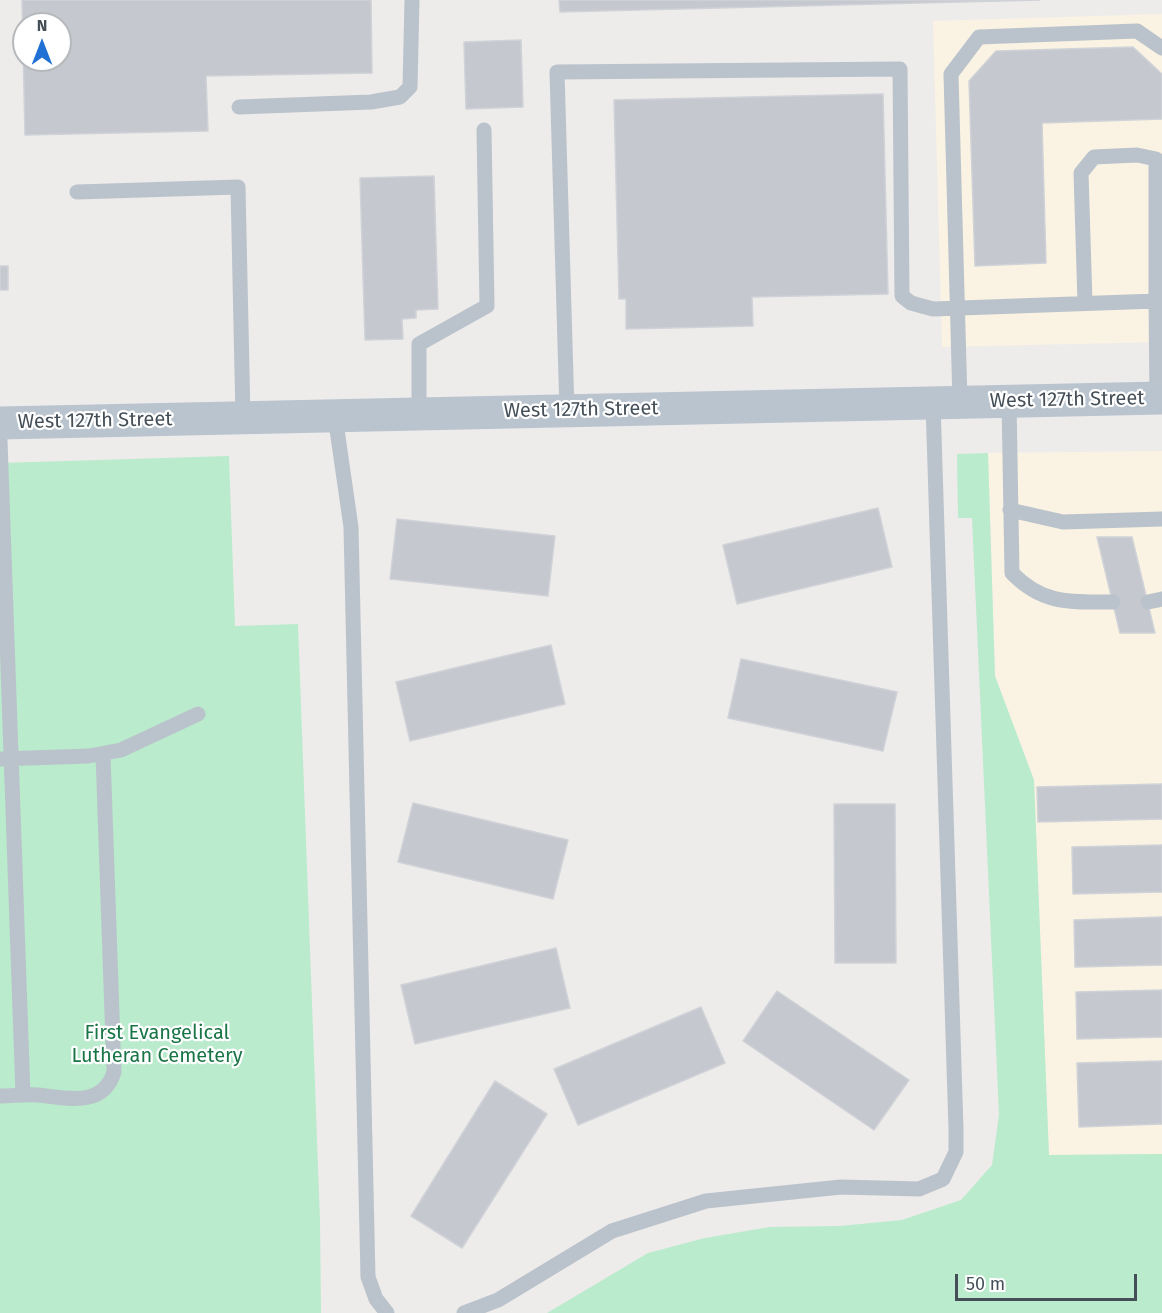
<!DOCTYPE html>
<html>
<head>
<meta charset="utf-8">
<style>
  body { margin:0 }
  #map { position:relative; width:1162px; height:1313px; overflow:hidden; background:#eeebeb; font-family:"Fira Sans",sans-serif }
  canvas { display:block }
  .north { position:absolute; left:12px; top:12px; width:60px; height:60px; box-sizing:border-box; background:#fff; border:2px solid #b5b9bc; border-radius:50%; rotate:0deg; font-size:16px; font-weight:700; line-height:24px; text-align:center; color:#454f58 }
  .north::after { content:''; display:block; margin:auto; width:21px; height:27px; background:#2071d3; clip-path:polygon(50% 0,100% 100%,50% 72%,0 100%) }
  .scale { position:absolute; left:955px; top:1274px; width:182px; height:27px; box-sizing:border-box; border:3px solid #454f58; border-top:0; padding-left:8px; font-size:18px; line-height:21px; white-space:nowrap; color:#454f58; -webkit-text-stroke:4px #fff; paint-order:stroke }
</style>
</head>
<body>
<div id="map">
<canvas width="1162" height="1313"></canvas>
<div class="north">N</div>
<div class="scale">50 m</div>
</div>
<script>
const context = document.querySelector('canvas').getContext('2d');
context.lineJoin = 'round';
function paint(path, color) {
  context.fillStyle = color;
  context.fill(path, 'evenodd');
}
function stroke(path, color, width, dash) {
  context.strokeStyle = color;
  context.lineWidth = width;
  context.lineCap = dash ? 'butt' : 'round';
  context.setLineDash(dash || []);
  context.stroke(path);
}
function write(font, color, halo, rows, align = 'center') {
  context.font = font + ' "Fira Sans",sans-serif';
  context.lineWidth = 4.5;
  context.setLineDash([]);
  context.textBaseline = 'middle';
  context.strokeStyle = halo;
  context.fillStyle = color;
  for (const [text, x, y, turn = 0] of rows) {
    context.save();
    context.translate(x, y);
    context.rotate((+turn || 0) * Math.PI / 180);
    context.textAlign = isNaN(turn) ? turn : align;
    if (halo) context.strokeText(text, 0, 0);
    context.fillText(text, 0, 0);
    context.restore();
  }
}
paint(new Path2D(`
  M1162,14V342L942,347L933,21Z
  M1162,451V1154L1049,1155L1034,780L995,676L988,453Z`), '#faf3e3');
paint(new Path2D(`
  M988,453L995,676L1034,780L1049,1155L1162,1154V1313H547L648,1253L705,1238L770,1227L840,1226L902,1220L961,1200L992,1165L999,1115L972,518H958L957,454Z
  M229,456L235,626L298,624L320,1220L321,1313H0V463Z`), '#baebcc');
const building = new Path2D(`
  M22,0H371L372,73L206,76L208,131L25,135ZM24,24H60V60H24Z
  M559,0H1040L560,12Z
  M521,40L523,107L466,109L464,42Z
  M1133,47L1162,74V119L1042,123L1046,263L975,266L969,81L996,51Z
  M883,94L888,294L752,297L753,326L626,329V299H619L614,100Z
  M434,176L438,309L416,310V318L402,319L403,339L365,340L360,178Z
  M0,266H8V290H0Z
  M878,508L892,567L737,604L723,545Z
  M397,519L555,536L548,596L390,579Z
  M1097,537H1132L1155,633H1120Z
  M551,645L565,704L410,741L396,682Z
  M741,659L897,692L883,751L728,718Z
  M1162,784V819L1038,822L1037,787Z
  M413,803L568,840L553,899L398,862Z
  M834,804H895L896,963H835Z
  M1162,845V892L1073,894L1072,847Z
  M1162,917V965L1075,967L1074,920Z
  M556,948L570,1008L415,1044L401,985Z
  M1162,990V1037L1077,1039L1076,992Z
  M777,991L909,1080L874,1130L743,1041Z
  M701,1007L725,1063L578,1125L554,1069Z
  M1162,1061V1124L1079,1127L1077,1063Z
  M495,1081L547,1114L462,1248L411,1216Z`);
paint(building, '#c5c8ce');
stroke(building, '#cfd2d7', 1.5);
stroke(new Path2D(`
  M239,107L371,102L400,97L410,87L412,0
  M77,192L238,187L243,418
  M1085,303L1081,173L1094,157L1137,155L1156,159V301
  M1009,401L1012,573C1043,605 1071,602 1113,602
  M960,402L951,74L979,37L1137,31L1162,48
  M567,411L557,72L900,69L902,296L911,303L933,309L1156,301L1157,398
  M419,414V344L487,306L484,130
  M335,416L351,527L368,1277L376,1299L387,1313
  M0,440L23,1095
  M1010,510L1063,522L1162,519
  M1148,602L1162,599
  M0,759L89,756L121,750L198,714
  M0,1096C12,1096 26,1094 38,1095C67,1098 103,1108 114,1072L103,754
  M464,1313L498,1300L612,1231L706,1201L841,1187L919,1189L943,1179L956,1152V1129L933,403`), '#bac3cb', 15);
stroke(new Path2D(`
  M0,423L1162,398`), '#b9c4cf', 33);
write('20px', '#454f58', '#fff', [
  ["West 127th Street",1067,400,-1],
  ["West 127th Street",581,410,-1],
  ["West 127th Street",95,421,-1]
]);
write('20px', '#1a7546', '#fff', [
  ["First Evangelical",157,1033],
  ["Lutheran Cemetery",157,1056]
]);
</script>
</body>
</html>
